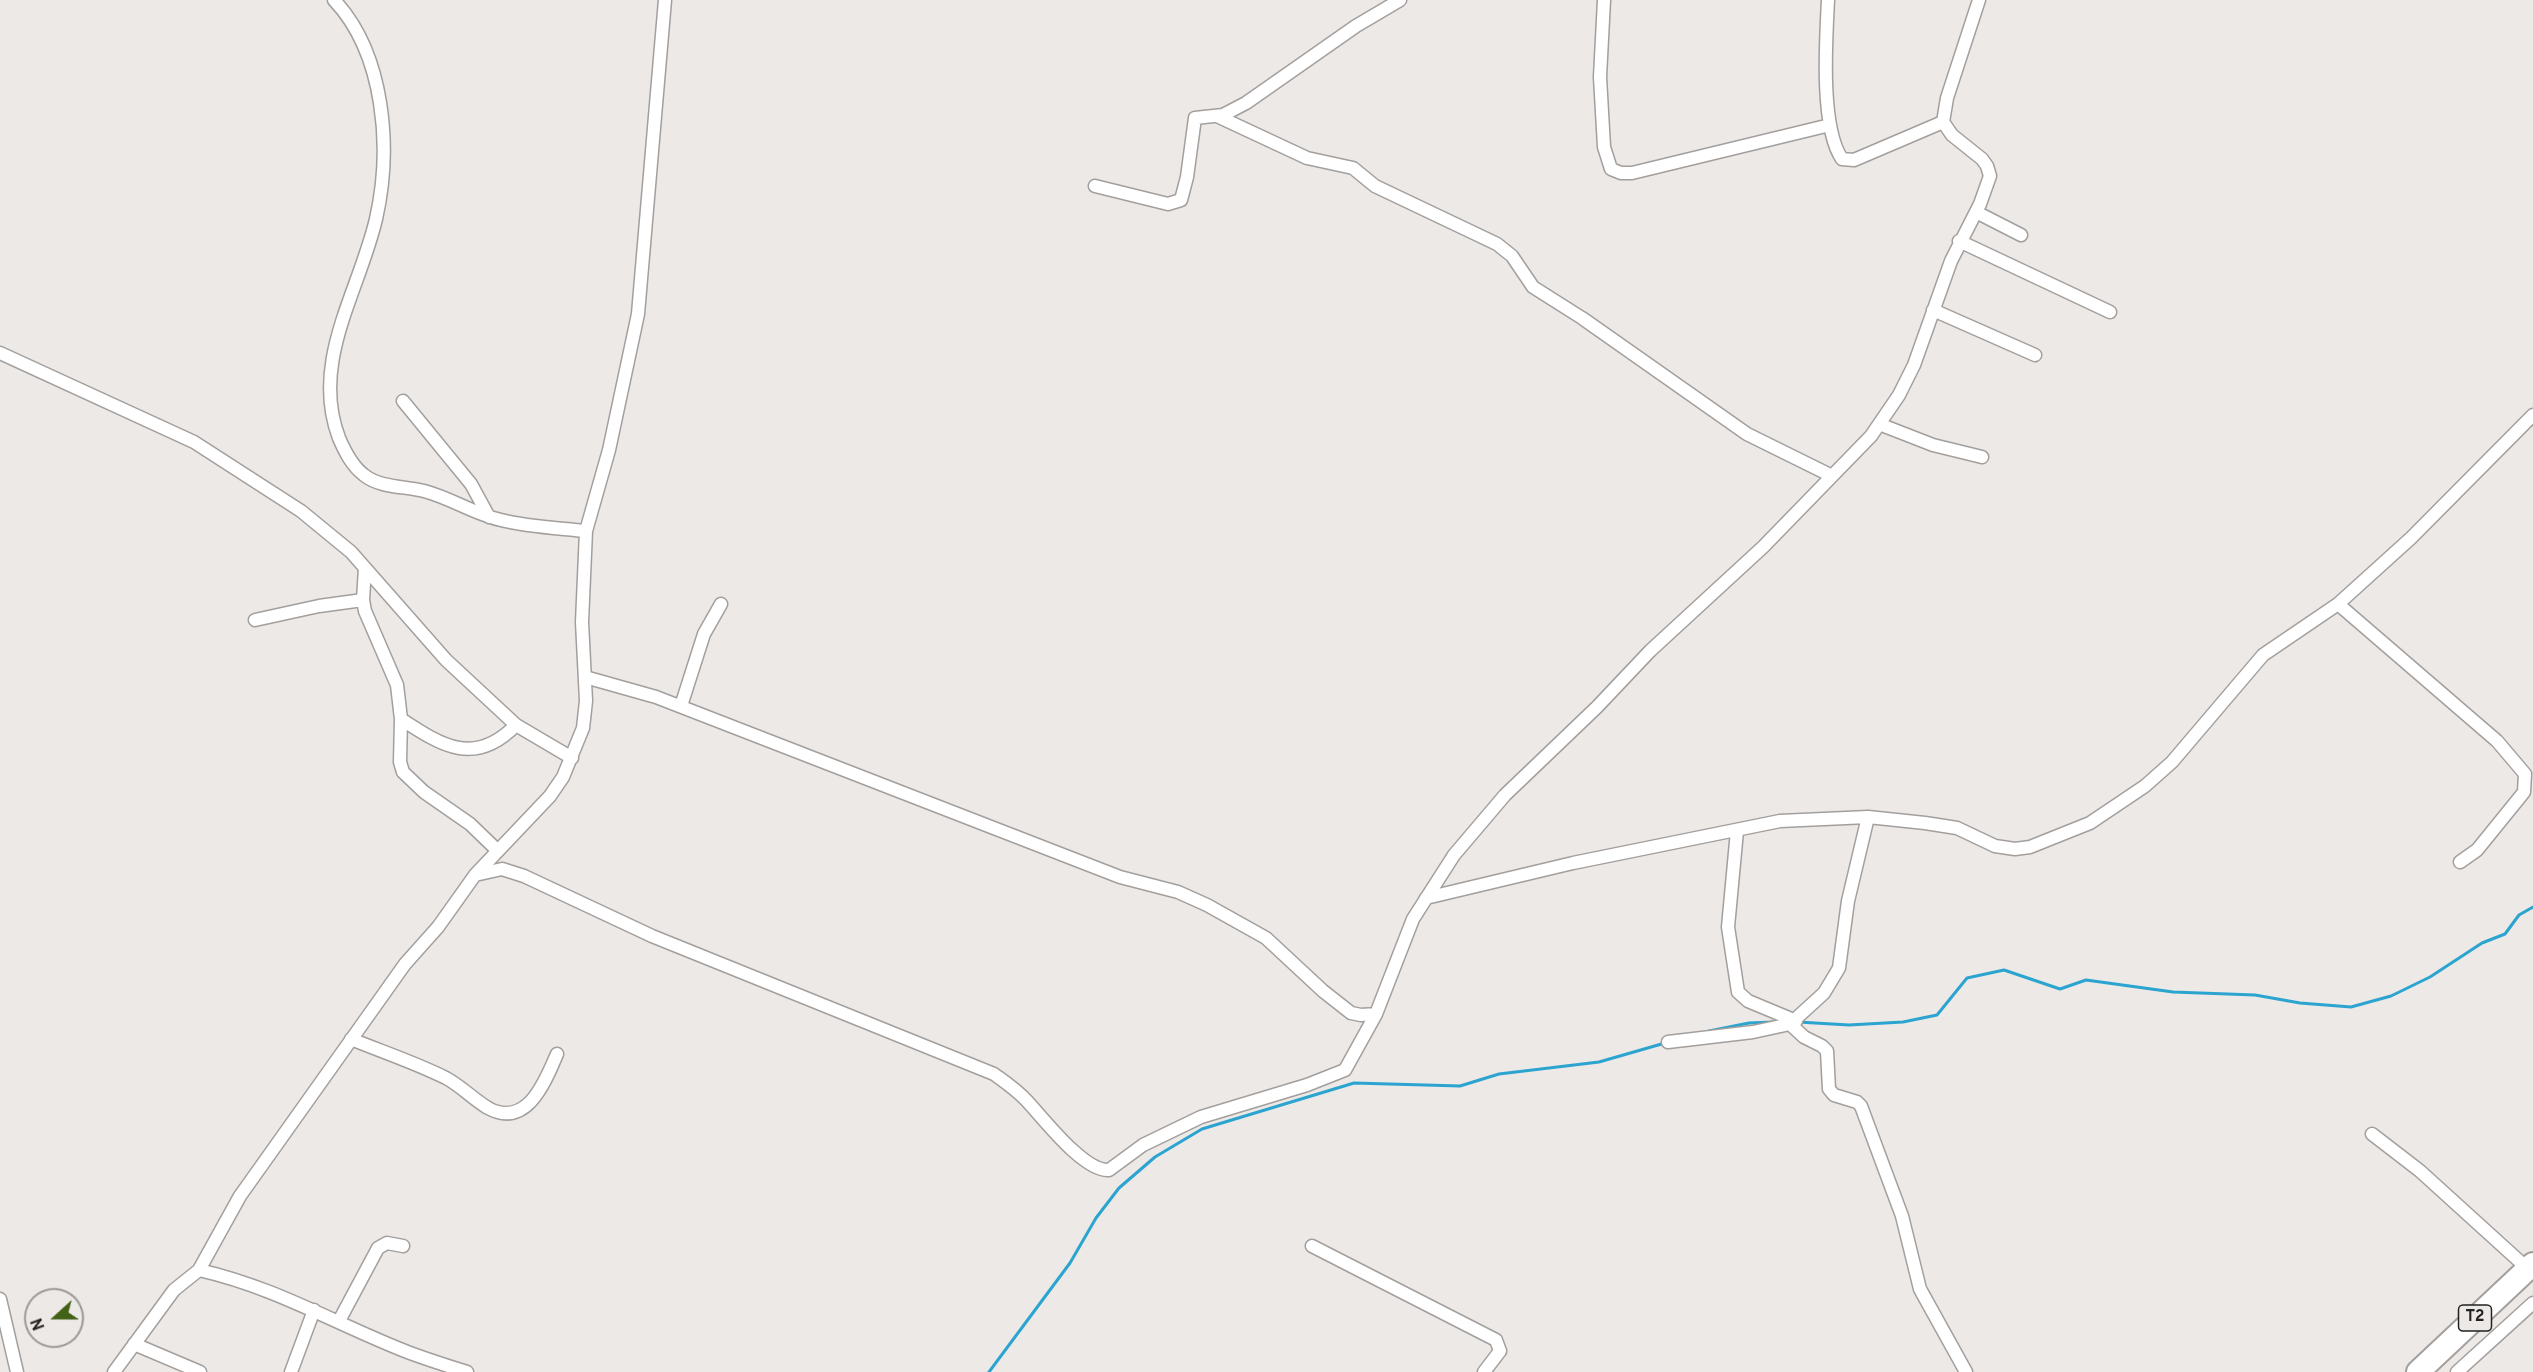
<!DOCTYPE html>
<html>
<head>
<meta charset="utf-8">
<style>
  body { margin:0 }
  #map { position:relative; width:2533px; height:1372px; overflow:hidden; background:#ede9e7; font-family:Overpass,sans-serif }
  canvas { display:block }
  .north { position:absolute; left:24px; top:1288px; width:60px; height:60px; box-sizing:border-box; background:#ede9e7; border:2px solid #9c9997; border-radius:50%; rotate:249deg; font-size:16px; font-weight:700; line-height:24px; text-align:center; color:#222120 }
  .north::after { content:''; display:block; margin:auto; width:21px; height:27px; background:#436217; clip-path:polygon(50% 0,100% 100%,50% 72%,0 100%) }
</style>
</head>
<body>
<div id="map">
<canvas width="2533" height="1372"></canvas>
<div class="north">N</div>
</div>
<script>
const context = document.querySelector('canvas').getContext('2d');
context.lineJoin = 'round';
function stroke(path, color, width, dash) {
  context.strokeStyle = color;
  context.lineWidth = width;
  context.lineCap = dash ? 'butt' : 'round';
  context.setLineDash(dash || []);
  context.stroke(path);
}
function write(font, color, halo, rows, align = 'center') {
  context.font = font + ' Overpass,sans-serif';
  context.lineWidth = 4.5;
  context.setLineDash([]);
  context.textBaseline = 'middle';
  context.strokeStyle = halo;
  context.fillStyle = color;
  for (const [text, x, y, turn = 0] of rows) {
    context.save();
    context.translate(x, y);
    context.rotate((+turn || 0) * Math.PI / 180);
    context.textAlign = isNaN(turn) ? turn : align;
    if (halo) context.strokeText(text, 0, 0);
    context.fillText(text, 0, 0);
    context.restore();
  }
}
stroke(new Path2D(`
  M1798,1022L1849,1025L1903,1022L1937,1015L1967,978L2004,970L2060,989L2086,980L2173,992L2255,995L2300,1003L2351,1007L2391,996L2430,977L2482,943L2505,934L2519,915L2533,907
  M1709,1031L1749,1023L1773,1022
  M989,1372L1070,1263L1096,1218L1119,1188L1155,1157L1202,1129L1354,1083L1460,1086L1499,1074L1599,1062L1665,1043`), '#2ca4d0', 3);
const street = new Path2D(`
  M334,0C385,54 392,149 376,219C359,292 310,362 339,438C345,452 352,466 364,475C380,488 405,486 424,491C451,498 474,514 501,520C528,527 558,528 586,531
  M1604,0L1600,77L1604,147L1611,169L1621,173H1632L1830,125
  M1828,0C1826,40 1820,127 1842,159L1854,160L1943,122
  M1217,116L1307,158L1353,168L1375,186L1497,244L1512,256L1533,287L1582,318L1747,434L1830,475
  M1095,186L1168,204L1181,200L1187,177L1195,118L1223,115L1246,103L1356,26L1400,0
  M1976,212L2021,235
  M1959,241L2110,312
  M1933,310L2035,355
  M0,353L194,442L301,511L351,552L446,660L516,725L572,758
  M403,401L471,484L489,517
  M1879,424L1933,445L1982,457
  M365,568L363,600L365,611L397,685L401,719L400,762L403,772L424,792L470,824L498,851
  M2338,604L2497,741L2525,774L2524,792L2477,850L2460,862
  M255,620L319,606L363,600
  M585,677L656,697L1120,877L1178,892L1207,905L1266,938L1323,991L1351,1013L1361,1015L1376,1014
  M681,706L704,634L721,604
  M401,719C442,746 475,767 516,725
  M1737,831L1728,927L1738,992L1748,1001L1796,1021
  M475,875L502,869L524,876L652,936L994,1074C1005,1082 1017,1090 1027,1101C1043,1118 1084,1172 1109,1170L1143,1145L1201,1117L1307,1085L1345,1070L1376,1014L1413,919L1454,855L1505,795L1597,707L1650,651L1763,547L1871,436L1899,395L1914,365L1951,261L1980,204L1990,176L1987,166L1982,159L1952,135L1943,122L1947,98L1979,0
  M1426,898L1573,863L1780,821L1868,817L1925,823L1957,828L1995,846L2015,849L2030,847L2090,823L2145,786L2172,762L2263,655L2338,604L2411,538L2533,415
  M1790,1024L1804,1037L1822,1046L1827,1051L1829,1089L1834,1095L1857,1102L1861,1106L1902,1216L1920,1289L1966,1372
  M351,1039C383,1052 416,1063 446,1078C461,1086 473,1099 488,1108C527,1129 545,1082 557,1054
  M1668,1042L1753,1032L1790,1024L1824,993L1839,968L1848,901L1868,817
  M2372,1134L2420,1171L2528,1269
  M1312,1246L1496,1340L1500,1351L1484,1372
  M199,1270C278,1288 337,1325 410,1353C429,1360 448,1366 467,1372
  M0,1299L17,1372
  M339,1321L378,1248L387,1243L403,1246
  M134,1344L200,1372
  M114,1372L174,1290L199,1270L240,1196L405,964L438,927L475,875L550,796L563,777L583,728L586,701L582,622L586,531L609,450L638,314L665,0
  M291,1372L314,1310
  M2457,1372L2533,1303`);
const highway = new Path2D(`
  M2418,1372L2533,1264`);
stroke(street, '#a39f9d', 15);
stroke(highway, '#a39f9d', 26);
stroke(street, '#fff', 12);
stroke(highway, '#fff', 22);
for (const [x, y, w] of [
  [2475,1318,33]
]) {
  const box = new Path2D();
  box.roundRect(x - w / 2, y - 13, w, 26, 4.5);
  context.fillStyle = '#ede9e7';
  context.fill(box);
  stroke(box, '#222120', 1.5);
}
write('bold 16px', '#222120', null, [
  ["T2",2475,1318]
]);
</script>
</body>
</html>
